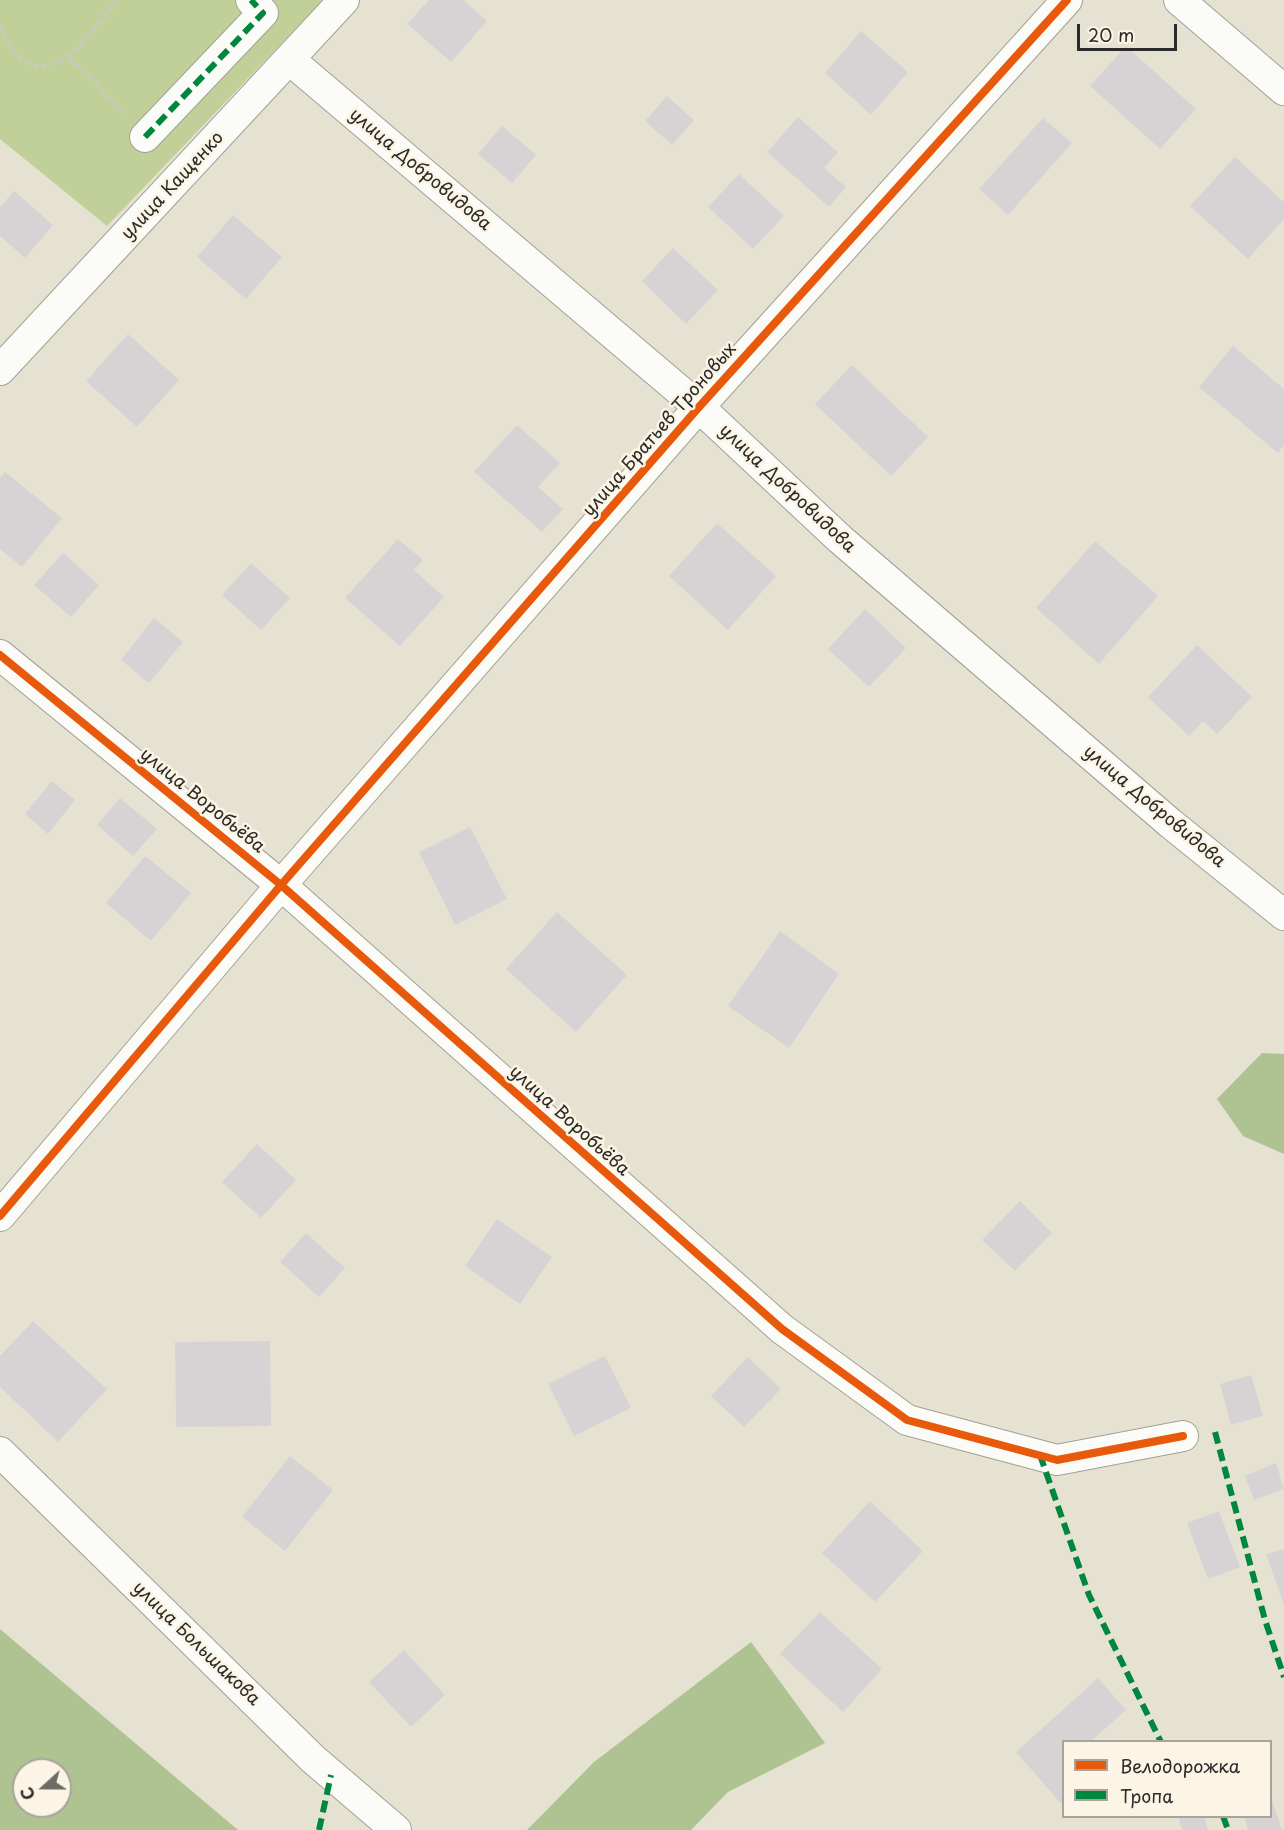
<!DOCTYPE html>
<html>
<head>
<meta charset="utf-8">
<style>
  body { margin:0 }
  #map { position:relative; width:1284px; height:1830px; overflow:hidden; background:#e6e2d2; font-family:"Playpen Sans",sans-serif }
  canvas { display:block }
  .legend { position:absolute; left:1062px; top:1740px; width:210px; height:78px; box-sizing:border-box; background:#fcf5e5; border:2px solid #a8a49b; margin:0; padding:8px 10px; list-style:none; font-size:18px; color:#2b2b2b }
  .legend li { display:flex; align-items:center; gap:12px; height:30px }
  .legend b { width:30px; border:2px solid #a8a49b }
  .north { position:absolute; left:12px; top:1758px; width:60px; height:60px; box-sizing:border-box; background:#fcf5e5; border:2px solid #a8a49b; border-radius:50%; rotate:249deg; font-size:16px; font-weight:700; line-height:24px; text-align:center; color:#2b2b2b }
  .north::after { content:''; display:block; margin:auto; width:21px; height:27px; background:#6c6b65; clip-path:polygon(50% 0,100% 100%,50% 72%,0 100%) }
  .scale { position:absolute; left:1077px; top:24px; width:100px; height:27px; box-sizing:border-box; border:3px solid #2b2b2b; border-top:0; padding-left:8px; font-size:18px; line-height:21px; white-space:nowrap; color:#2b2b2b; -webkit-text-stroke:4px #fcf5e5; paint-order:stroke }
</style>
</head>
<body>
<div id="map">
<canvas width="1284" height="1830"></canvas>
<ul class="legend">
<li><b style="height:8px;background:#e8590c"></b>Велодорожка</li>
<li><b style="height:8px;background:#00873e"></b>Тропа</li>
</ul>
<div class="north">С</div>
<div class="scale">20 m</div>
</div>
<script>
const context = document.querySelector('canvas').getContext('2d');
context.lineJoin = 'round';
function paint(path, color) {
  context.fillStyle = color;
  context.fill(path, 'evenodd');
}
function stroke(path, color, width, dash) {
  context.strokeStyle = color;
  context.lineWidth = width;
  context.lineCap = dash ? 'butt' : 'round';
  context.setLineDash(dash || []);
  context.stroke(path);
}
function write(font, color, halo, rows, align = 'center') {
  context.font = font + ' "Playpen Sans",sans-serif';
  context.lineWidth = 5;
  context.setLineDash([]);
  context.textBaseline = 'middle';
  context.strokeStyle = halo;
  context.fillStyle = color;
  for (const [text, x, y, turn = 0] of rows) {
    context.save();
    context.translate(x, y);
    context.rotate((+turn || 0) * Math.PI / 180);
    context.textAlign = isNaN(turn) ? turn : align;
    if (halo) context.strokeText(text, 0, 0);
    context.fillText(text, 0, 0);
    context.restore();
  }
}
paint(new Path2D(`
  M0,0H323L107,226L0,139Z`), '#c1d099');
paint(new Path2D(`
  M1262,1053L1284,1054V1154L1243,1136L1217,1099Z
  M0,1629L238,1830H0ZM24,1770H60V1806H24Z
  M751,1642L825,1743L728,1792L691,1830H527L594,1762Z`), '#aec292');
paint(new Path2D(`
  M429,0H463L487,21L451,62L407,24Z
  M861,31L908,72L871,115L825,73Z
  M1126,46L1196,109L1160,149L1090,86Z
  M667,96L694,120L672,145L645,121Z
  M798,117L838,152L824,168L846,187L829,207L767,152Z
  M1043,118L1072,143L1008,215L979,189Z
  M502,126L536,155L512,183L478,154Z
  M1235,157L1284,202V219L1248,259L1190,206Z
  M739,174L784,216L753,249L708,207Z
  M14,191L53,225L25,258L0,236V207Z
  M233,215L282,257L246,299L197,257Z
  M673,248L718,290L686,324L642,281Z
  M128,334L179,380L137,427L86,381Z
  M1233,346L1284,389V445L1278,453L1199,387Z
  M852,365L928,437L891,476L815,404Z
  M517,425L560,463L538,487L563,509L542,532L474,472Z
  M5,472L62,518L22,567L0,549V478Z
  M717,523L776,576L728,630L669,576Z
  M398,539L423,560L414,570L444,597L400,646L345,598Z
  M1095,541L1158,596L1099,664L1036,608Z
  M63,553L99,585L71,617L34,585Z
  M251,563L290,598L261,630L222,595Z
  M865,609L906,648L869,687L828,649Z
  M154,618L183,642L149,683L121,660Z
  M1197,645L1252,697L1217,734L1203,721L1189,736L1148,697Z
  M52,781L75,800L48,834L25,814Z
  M120,798L157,829L133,856L97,825Z
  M470,827L507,899L455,925L419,852Z
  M145,856L191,893L151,941L106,903Z
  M557,912L627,975L576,1032L506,969Z
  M780,931L839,974L789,1048L728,1006Z
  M257,1144L296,1180L261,1218L222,1182Z
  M1020,1201L1052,1233L1015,1271L982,1240Z
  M497,1219L552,1257L520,1304L465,1266Z
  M306,1233L345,1268L319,1297L280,1262Z
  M33,1321L107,1389L58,1442L0,1387V1356Z
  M270,1341L271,1426L176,1427L175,1342Z
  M605,1356L631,1408L574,1436L548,1384Z
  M748,1357L781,1389L744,1427L711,1396Z
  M1251,1375L1263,1416L1231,1425L1220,1384Z
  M290,1456L333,1490L285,1551L242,1517Z
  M1276,1463L1284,1489L1254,1500L1245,1476Z
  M870,1501L923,1551L875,1602L822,1553Z
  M1219,1511L1240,1567L1208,1579L1187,1523Z
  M1284,1549V1605L1266,1554Z
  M820,1612L882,1669L843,1712L780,1654Z
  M404,1650L445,1695L411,1727L369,1682Z
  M1098,1678L1126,1710L1090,1742H1064V1807L1016,1752Z
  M1270,1794L1282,1830H1248L1244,1816H1270Z
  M1178,1816H1204L1208,1830H1182Z`), '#d7d3d5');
const street = new Path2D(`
  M1179,0L1284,90
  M290,60L699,407L840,539L1170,823L1284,915
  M145,137L263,13L251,0
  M0,370L344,0
  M0,655L281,885L782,1329L907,1420L1057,1460L1183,1436
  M0,1216L281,885L699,407L1067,0
  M0,1452L313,1759L396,1830`);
stroke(street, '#a2a097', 32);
stroke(new Path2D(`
  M0,25C5,34 9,47 16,54C52,94 98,26 116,0
  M70,57L123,113`), '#c9c8c4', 4, [4.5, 4.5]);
stroke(street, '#fbfbf8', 30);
stroke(new Path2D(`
  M145,137L263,13L251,0
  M1215,1432L1265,1620L1284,1677
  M1040,1455L1089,1595L1161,1742
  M1223,1816L1228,1830
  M319,1830L331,1775`), '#00873e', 6, [12, 6]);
stroke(new Path2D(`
  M0,655L281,885L782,1329L907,1420L1057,1460L1183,1436
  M0,1216L281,885L699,407L1067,0`), '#e8590c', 8);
write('18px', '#2b2b2b', '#fcf5e5', [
  ["улица Добровидова",420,170,40],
  ["улица Кащенко",173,186,-47],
  ["улица Братьев Троновых",660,430,-49],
  ["улица Добровидова",787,489,43],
  ["улица Воробьёва",202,801,39],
  ["улица Добровидова",1154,807,40],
  ["улица Воробьёва",569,1121,42],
  ["улица Большакова",196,1644,44]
]);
</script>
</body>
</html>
